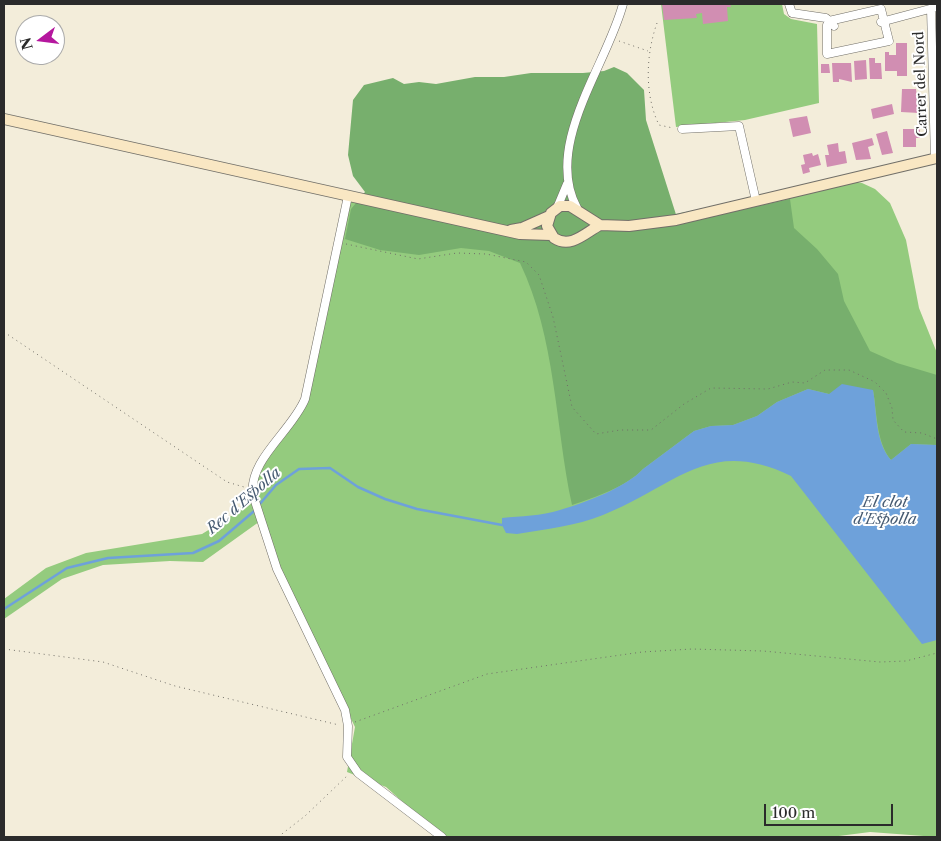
<!DOCTYPE html>
<html>
<head>
<meta charset="utf-8">
<style>
  body { margin:0 }
  #map { position:relative; width:941px; height:841px; overflow:hidden; background:#f3edda; font-family:"Libre Caslon Text",serif }
  canvas { display:block }
  .frame { position:absolute; inset:0; border:5px solid #2b2b2b; pointer-events:none }
  .north { position:absolute; left:15px; top:15px; width:50px; height:50px; box-sizing:border-box; background:#fff; border:1px solid #aaa; border-radius:50%; rotate:255deg; font-size:14px; font-weight:700; line-height:20px; text-align:center; color:#2b2b2b }
  .north::after { content:''; display:block; margin:auto; width:18px; height:22px; background:#b5179e; clip-path:polygon(50% 0,100% 100%,50% 72%,0 100%) }
  .scale { position:absolute; left:764px; top:804px; width:129px; height:22px; box-sizing:border-box; border:2px solid #2b2b2b; border-top:0; padding-left:6px; font-size:15px; line-height:18px; white-space:nowrap; color:#2b2b2b; -webkit-text-stroke:4px #fff; paint-order:stroke }
</style>
</head>
<body>
<div id="map">
<canvas width="941" height="841"></canvas>
<div class="frame"></div>
<div class="north">N</div>
<div class="scale">100 m</div>
</div>
<script>
const context = document.querySelector('canvas').getContext('2d');
context.lineJoin = 'round';
function paint(path, color) {
  context.fillStyle = color;
  context.fill(path, 'evenodd');
}
function stroke(path, color, width, dash) {
  context.strokeStyle = color;
  context.lineWidth = width;
  context.lineCap = dash ? 'butt' : 'round';
  context.setLineDash(dash || []);
  context.stroke(path);
}
function write(font, color, halo, rows, align = 'center') {
  context.font = font + ' "Libre Caslon Text",serif';
  context.lineWidth = 4;
  context.setLineDash([]);
  context.textBaseline = 'middle';
  context.strokeStyle = halo;
  context.fillStyle = color;
  for (const [text, x, y, turn = 0] of rows) {
    context.save();
    context.translate(x, y);
    context.rotate((+turn || 0) * Math.PI / 180);
    context.textAlign = isNaN(turn) ? turn : align;
    if (halo) context.strokeText(text, 0, 0);
    context.fillText(text, 0, 0);
    context.restore();
  }
}
paint(new Path2D(`
  M661,4H782L784,14L791,19L817,24L819,103L745,120L676,127Z
  M845,180L862,183L875,189L890,203L906,240L919,308L937,353V837L870,832L831,837H442L386,787L347,772L355,727L278,568L263,519L203,562L170,561L103,565L62,579L4,619V599L46,568L86,553L202,534L236,513L254,489L251,479L302,405L348,194L621,225Z`), '#94cb7e');
paint(new Path2D(`
  M614,67L627,73L644,90L646,120L679,224L790,199L794,228L817,249L838,274L844,301L870,351L897,363L937,375V445L911,444L891,460C876,442 877,412 873,390L829,394L808,389L777,402L757,416L733,425L711,426L694,431L643,469C626,487 596,497 572,505C555,425 556,338 520,263L489,251L461,248L419,255L380,250L345,239L351,209L365,192L353,176L348,155L353,100L364,85L393,78L404,84L419,82L436,84L475,77H504L531,73H583L604,71Z`), '#77af6d');
paint(new Path2D(`
  M842,384L873,390C877,412 875,442 891,460L911,444L937,445V640L922,644L791,476C708,436 676,486 603,515C576,526 546,529 517,534L506,533L502,525V518C521,516 541,516 560,510C584,503 627,487 643,469L694,431L711,426L733,425L757,416L777,402L808,389L829,394Z`), '#6ea1da');
stroke(new Path2D(`
  M4,609L67,568L108,558L193,553L219,541L253,512L276,485L299,469L330,468L358,487L385,499L417,509L502,525`), '#6ea1da', 2.5);
paint(new Path2D(`
  M662,4H730L731,7H727L728,21L703,24L702,13L696,14L697,18L664,20Z
  M896,43H907V76H897V71H885V52H889V55H896Z
  M869,58H875V63H881L882,79H870Z
  M866,60L867,79L855,80L854,61Z
  M832,63H851L852,82L839,79V82H833Z
  M821,64H829L830,73H821Z
  M902,89H916L919,113L901,112Z
  M892,104L894,114L873,119L871,109Z
  M807,116L811,133L793,137L789,119Z
  M903,129H920V138H916V147H903Z
  M887,131L893,153L882,155L876,134Z
  M872,138L874,145L868,147L871,159L856,160L852,143Z
  M838,143L839,152L845,151L847,163L827,167L825,155H829L827,145Z
  M812,153L813,156L818,154L821,165L809,168L810,172L803,174L801,165L805,164L803,155Z`), '#d18eb2');
const street = new Path2D(`
  M789,4L792,13L826,18L834,26
  M881,9L889,41L827,54V25L829,21Z
  M931,9L935,159
  M881,22L937,7
  M682,129L739,126L756,201
  M348,196L305,399C292,431 248,460 253,495L277,569L345,710L348,726L347,757L358,773L442,837
  M557,208L567,184
  M577,208C543,145 607,65 623,4`);
const secondary = new Path2D(`
  M4,119L520,234L551,235
  M600,225C585,233 571,249 554,238L547,226L551,213L560,206H570L600,225L629,226L676,220L937,158
  M511,230L522,228L549,216`);
stroke(street, '#716f68', 9);
stroke(secondary, '#716f68', 12);
stroke(new Path2D(`
  M657,23C646,54 644,94 659,125L673,128
  M619,41L648,51
  M346,244L418,259L457,253L486,254L526,262L539,275L553,317L572,407L596,434L620,430H651L684,404L711,388L768,389L792,382L805,383L825,370H849L875,382L886,393L892,408L893,420L904,432L922,433L937,439
  M4,332L227,482L244,487
  M4,649L103,662L175,686L339,725
  M355,722L487,674L642,652L692,649L763,651L880,662L906,661L937,653
  M278,837L305,816L348,775
  M889,837H898`), '#716f68', 1, [1, 4]);
stroke(street, '#fff', 8);
stroke(secondary, '#f9e7c3', 10);
write('14px', '#2b2b2b', '#fff', [
  ["Carrer del Nord",921,84,-92]
]);
write('italic 15px', '#465a71', '#fff', [
  ["Rec d'Espolla",244,501,-41],
  ["El clot",885,503],
  ["d'Espolla",885,520]
]);
</script>
</body>
</html>
